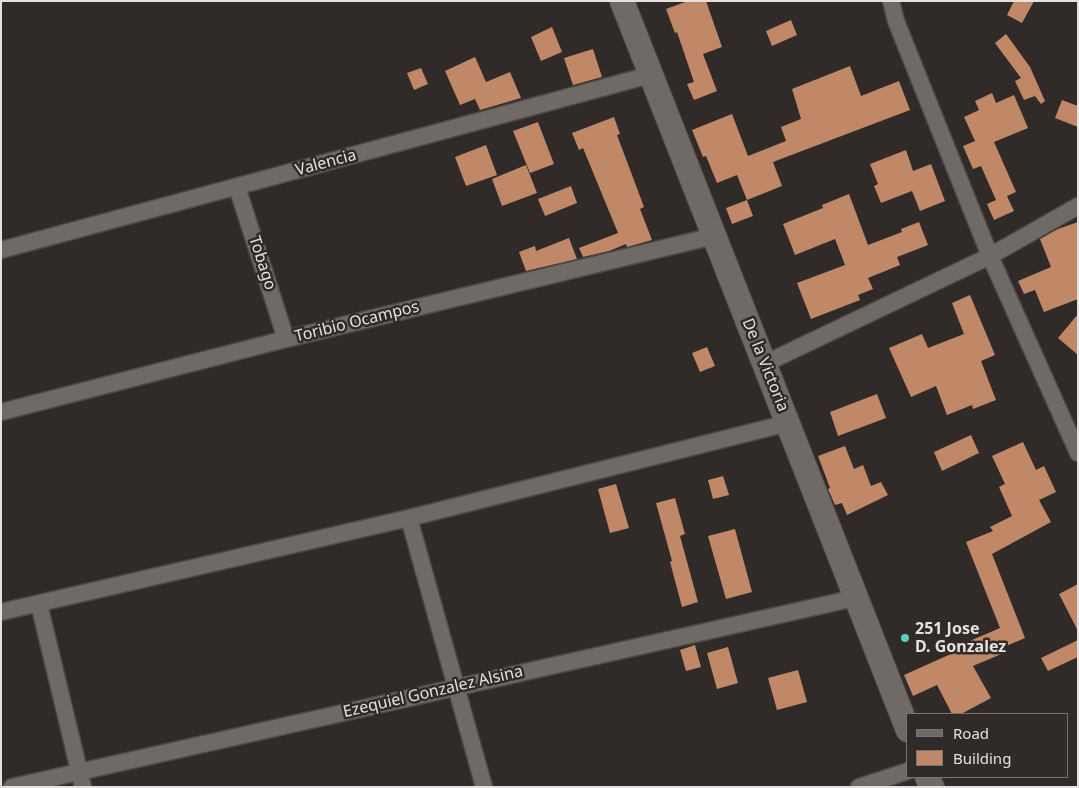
<!DOCTYPE html>
<html>
<head>
<meta charset="utf-8">
<style>
  body { margin:0 }
  #map { position:relative; width:1079px; height:788px; overflow:hidden; background:#302b29; font-family:"Noto Sans",sans-serif }
  canvas { display:block }
  .frame { position:absolute; inset:0; border:2px solid #e4e1e0; pointer-events:none }
  .legend { position:absolute; left:906px; top:713px; width:162px; height:65px; box-sizing:border-box; background:#302b29; border:1px solid #787472; margin:0; padding:6px 9px; list-style:none; font-size:15px; color:#e4e1e0 }
  .legend li { display:flex; align-items:center; gap:10px; height:25px }
  .legend b { width:25px; border:1px solid #787472 }
</style>
</head>
<body>
<div id="map">
<canvas width="1079" height="788"></canvas>
<div class="frame"></div>
<ul class="legend">
<li><b style="height:6px;background:#706a67"></b>Road</li>
<li><b style="height:14px;background:#c08866"></b>Building</li>
</ul>
</div>
<script>
const context = document.querySelector('canvas').getContext('2d');
context.lineJoin = 'round';
function paint(path, color) {
  context.fillStyle = color;
  context.fill(path, 'evenodd');
}
function stroke(path, color, width, dash) {
  context.strokeStyle = color;
  context.lineWidth = width;
  context.lineCap = dash ? 'butt' : 'round';
  context.setLineDash(dash || []);
  context.stroke(path);
}
function write(font, color, halo, rows, align = 'center') {
  context.font = font + ' "Noto Sans",sans-serif';
  context.lineWidth = 5;
  context.setLineDash([]);
  context.textBaseline = 'middle';
  context.strokeStyle = halo;
  context.fillStyle = color;
  for (const [text, x, y, turn = 0] of rows) {
    context.save();
    context.translate(x, y);
    context.rotate((+turn || 0) * Math.PI / 180);
    context.textAlign = isNaN(turn) ? turn : align;
    if (halo) context.strokeText(text, 0, 0);
    context.fillText(text, 0, 0);
    context.restore();
  }
}
paint(new Path2D(`
  M688,1H706L722,47L703,54L717,91L694,100L687,84L694,82L677,32L675,33L666,9Z
  M1014,1H1034L1022,23L1007,15Z
  M791,20L797,35L772,46L766,31Z
  M552,27L562,52L541,61L531,37Z
  M1006,34L1030,67L1045,101L1041,104L1035,96L1024,100L1015,81L1021,78L995,43Z
  M593,49L602,77L573,85L564,58Z
  M475,57L486,82L510,72L521,98L480,110L475,99L460,105L445,71Z
  M850,66L861,96L899,81L910,110L773,162L782,186L747,200L737,175L717,183L706,156L703,157L692,130L732,114L748,156L786,141L781,127L801,119L792,89Z
  M421,68L428,84L414,90L407,73Z
  M992,93L996,103L1014,95L1028,128L994,142L1016,192L1007,196L1014,211L994,220L987,204L996,200L981,166L973,169L963,146L975,141L964,117L979,110L975,101Z
  M1062,100L1078,106V127L1055,118Z
  M614,117L620,134L617,135L644,207L640,209L652,240L627,247L626,244L609,251L583,257L579,248L618,233L583,148L579,150L572,133Z
  M538,122L554,164L530,173L513,131Z
  M486,145L497,175L466,186L455,157Z
  M906,150L913,171L931,164L945,201L920,211L912,191L881,203L874,186L878,184L870,164Z
  M526,165L537,193L502,206L492,179Z
  M571,186L577,203L545,216L538,199Z
  M849,194L868,245L902,232L901,229L919,222L928,245L897,257L900,265L868,278L873,289L858,295L860,300L811,319L797,283L845,265L835,239L795,255L783,224L823,208L822,205Z
  M747,200L753,216L732,224L726,208Z
  M1078,222V299L1044,312L1035,290L1024,294L1018,281L1051,267L1040,239L1058,229Z
  M569,238L577,259L526,271L519,252L535,246L536,251Z
  M970,295L995,355L981,361L996,400L973,409L972,405L947,415L936,386L911,397L889,348L922,334L928,348L964,334L952,303Z
  M1078,314V355L1058,338Z
  M707,347L715,366L700,372L692,353Z
  M877,394L886,418L838,436L830,412Z
  M971,435L979,453L942,471L934,452Z
  M1023,442L1036,470L1044,466L1056,492L1039,500L1051,522L992,554L1025,638L1004,647L1006,652L973,666L991,698L961,714H952L937,685L913,696L904,675L953,653L951,649L1000,628L966,542L993,531L990,527L1012,516L999,487L1005,484L992,456Z
  M845,446L854,469L863,465L871,486L881,482L888,495L847,515L842,503L835,505L828,489L830,488L818,456Z
  M723,476L729,495L713,499L708,480Z
  M616,484L629,528L610,533L598,489Z
  M675,498L685,534L680,536L698,602L682,607L670,562L672,561L656,503Z
  M735,529L752,592L726,599L708,536Z
  M1078,584V631L1059,594Z
  M1078,640V657L1048,671L1041,658Z
  M695,645L701,667L686,671L680,650Z
  M728,647L738,683L717,689L707,653Z
  M798,670L807,702L777,710L768,678Z`), '#c08866');
const minor = new Path2D(`
  M891,1L896,21L990,256L1078,453
  M237,187L286,339
  M1,250L650,75
  M764,364L990,256L1078,206
  M1,412L286,339L714,236
  M409,518L484,787
  M39,604L83,787
  M1,612L409,518L788,423
  M12,787L855,598
  M859,787L908,771`);
const secondary = new Path2D(`
  M622,1L908,730
  M927,777L932,787`);
stroke(minor, '#4d4947', 19);
stroke(secondary, '#4d4947', 26);
stroke(minor, '#706a67', 16);
stroke(secondary, '#706a67', 24);
for (const [x, y, r, color] of [
  [905,638,5,"#59cebf"]
]) {
  const dot = new Path2D();
  dot.arc(x, y, r, 0, 2 * Math.PI);
  context.fillStyle = color;
  context.fill(dot);
  stroke(dot, '#302b29', 2);
}
write('16px', '#e4e1e0', '#302b29', [
  ["Valencia",326,163,-15],
  ["Tobago",262,263,72],
  ["Toribio Ocampos",357,322,-14],
  ["De la Victoria",765,365,68],
  ["Ezequiel Gonzalez Alsina",433,692,-13]
]);
write('bold 16px', '#e4e1e0', '#302b29', [
  ["251 Jose",915,629],
  ["D. Gonzalez",915,647]
], 'left');
</script>
</body>
</html>
